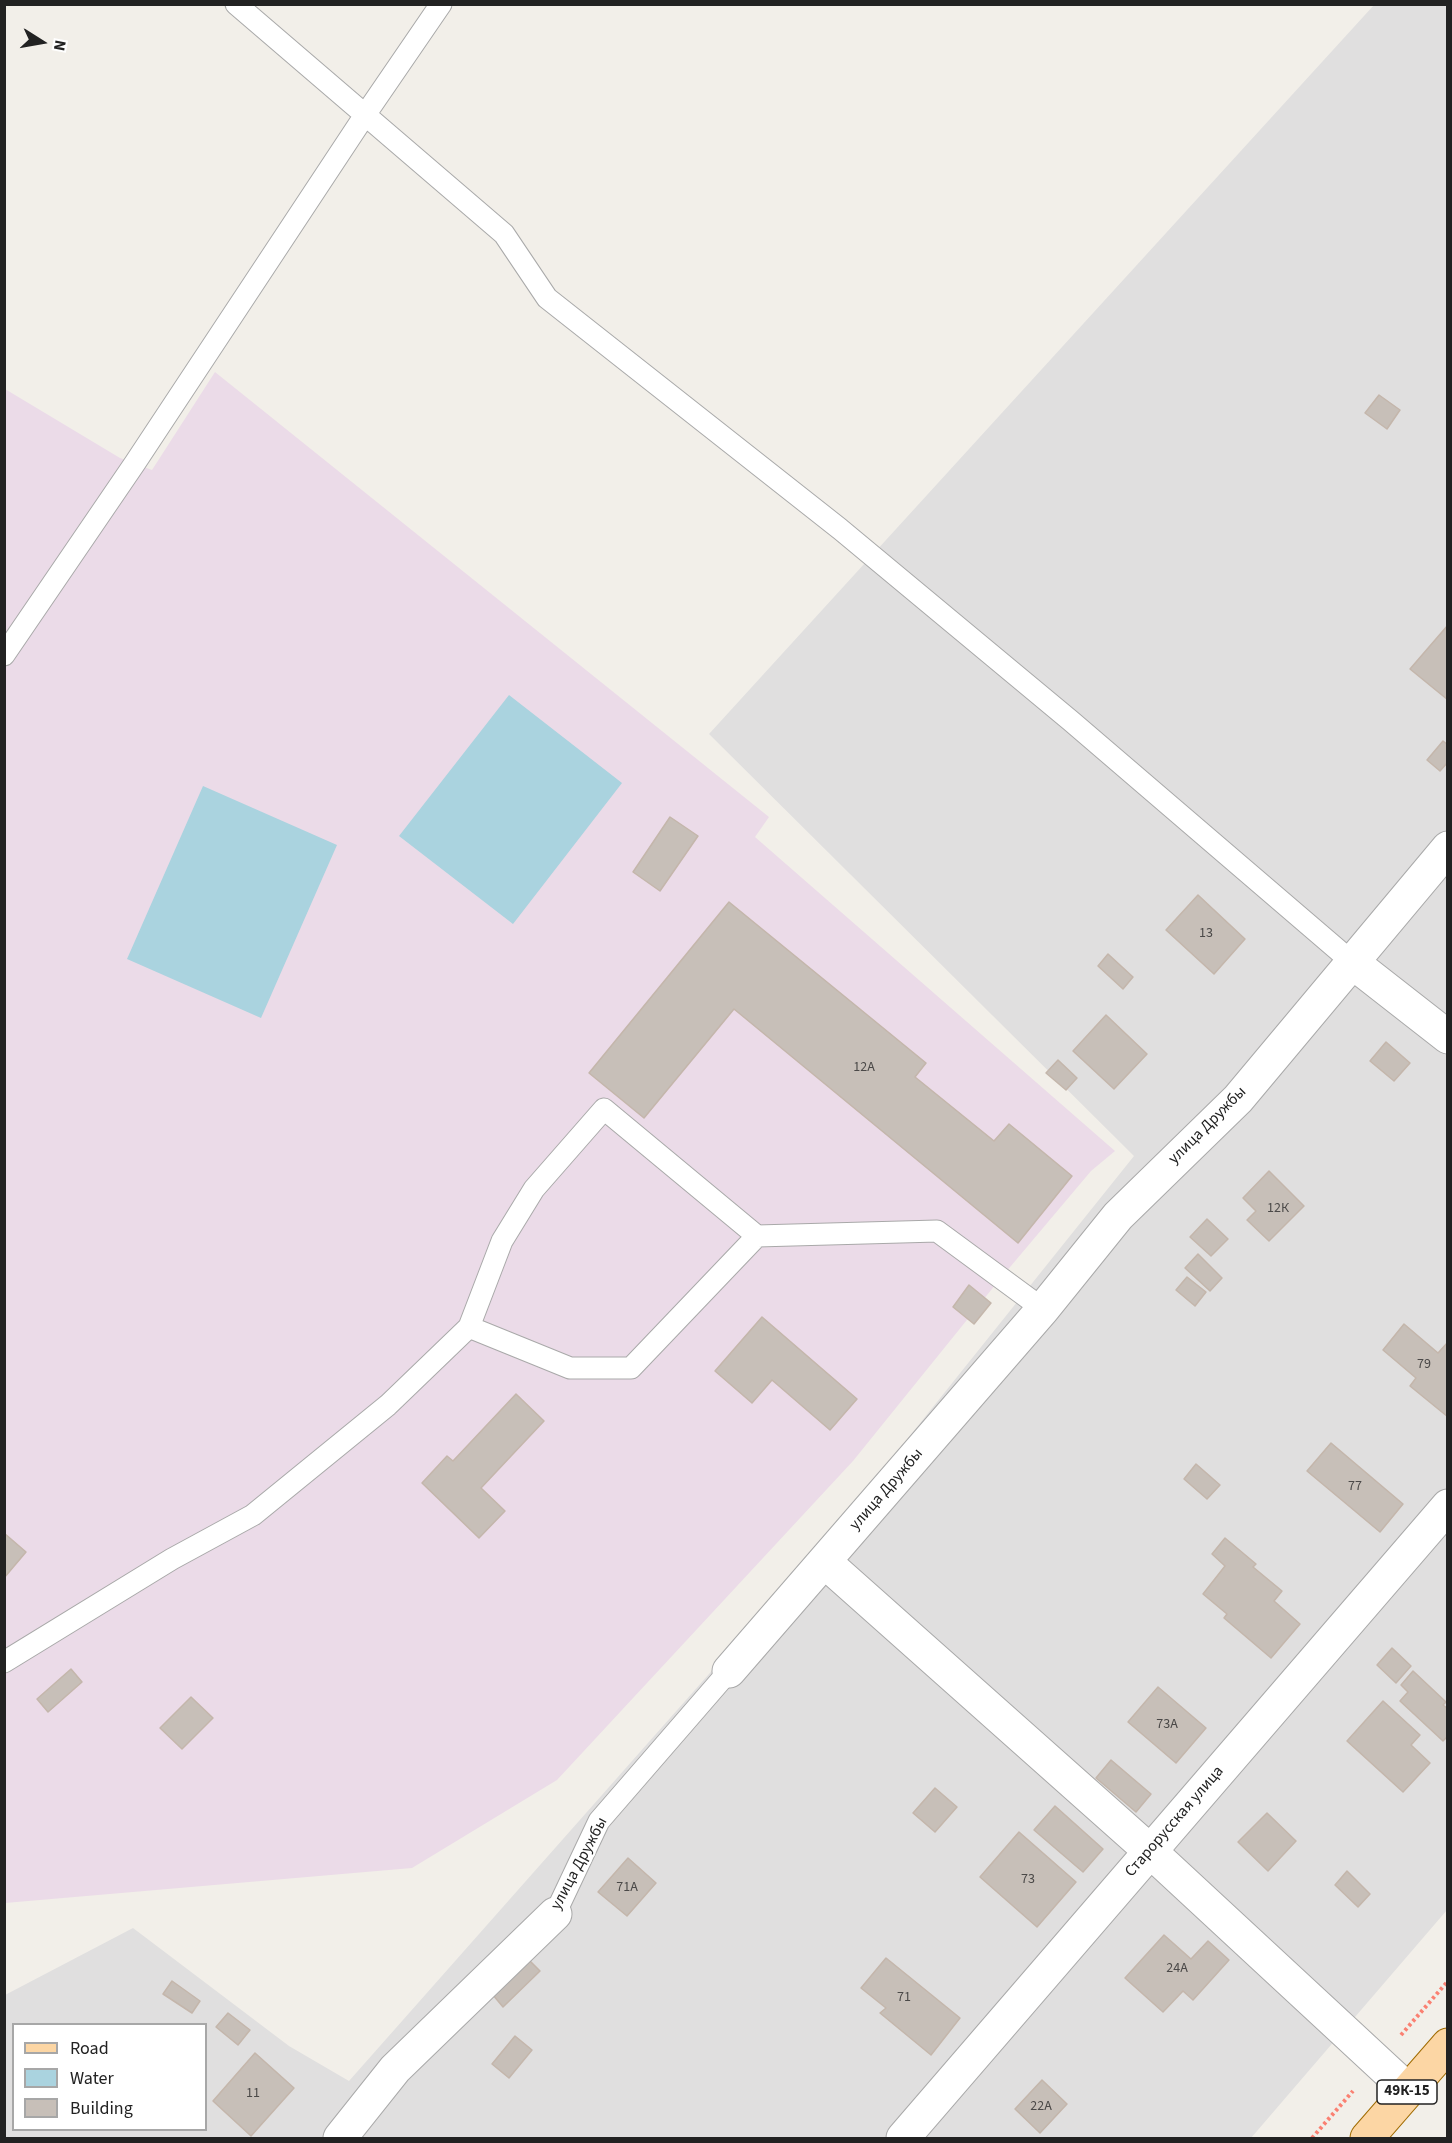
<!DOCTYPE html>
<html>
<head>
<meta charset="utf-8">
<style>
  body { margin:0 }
  #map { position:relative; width:1452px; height:2143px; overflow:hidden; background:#f2efe9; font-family:"Source Sans 3",sans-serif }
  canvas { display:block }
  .frame { position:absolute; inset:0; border:6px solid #222; pointer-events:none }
  .legend { position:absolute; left:12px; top:2023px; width:195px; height:108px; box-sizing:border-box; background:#fff; border:2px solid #a7a7a7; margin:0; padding:8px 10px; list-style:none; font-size:18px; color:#222 }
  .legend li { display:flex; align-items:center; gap:12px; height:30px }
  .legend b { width:30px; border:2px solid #a7a7a7 }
  .north { position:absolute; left:12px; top:12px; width:60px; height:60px; -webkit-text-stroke:4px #fff; paint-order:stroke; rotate:101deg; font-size:16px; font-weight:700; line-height:24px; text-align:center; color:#222 }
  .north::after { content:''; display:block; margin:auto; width:21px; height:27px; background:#222; clip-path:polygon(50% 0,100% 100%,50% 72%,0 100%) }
</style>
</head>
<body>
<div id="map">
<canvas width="1452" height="2143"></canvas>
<div class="frame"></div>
<ul class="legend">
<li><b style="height:8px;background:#fcd6a4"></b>Road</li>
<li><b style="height:16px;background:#aad3df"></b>Water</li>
<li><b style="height:16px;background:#c7bfb8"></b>Building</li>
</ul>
<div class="north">N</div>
</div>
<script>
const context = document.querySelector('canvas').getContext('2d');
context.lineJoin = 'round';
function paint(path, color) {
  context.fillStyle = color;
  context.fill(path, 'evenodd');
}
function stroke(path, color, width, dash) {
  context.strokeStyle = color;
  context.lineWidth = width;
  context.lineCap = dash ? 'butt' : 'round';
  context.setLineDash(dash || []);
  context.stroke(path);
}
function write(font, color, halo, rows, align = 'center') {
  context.font = font + ' "Source Sans 3",sans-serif';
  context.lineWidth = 4.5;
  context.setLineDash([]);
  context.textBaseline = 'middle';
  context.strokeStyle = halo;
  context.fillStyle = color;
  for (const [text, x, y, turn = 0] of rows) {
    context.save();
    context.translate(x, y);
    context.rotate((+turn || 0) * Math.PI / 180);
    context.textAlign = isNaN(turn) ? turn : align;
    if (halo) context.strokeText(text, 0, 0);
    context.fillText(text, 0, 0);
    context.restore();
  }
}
paint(new Path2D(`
  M1374,5H1447V1910L1251,2138H5V1995L133,1928L289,2046L349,2081L816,1553L1134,1156L709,734ZM14,2024H206V2130H14Z`), '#e0dfdf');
paint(new Path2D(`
  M215,372L769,817L755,837L1115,1151L1091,1171L1000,1279L853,1461L557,1780L412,1868L5,1903V389L120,458L152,470Z`), '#ebdbe8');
paint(new Path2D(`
  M509,695L622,783L513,924L399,836Z
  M203,786L337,845L261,1018L127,959Z`), '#aad3df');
const building = new Path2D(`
  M1379,395L1400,410L1387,429L1365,413Z
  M1448,625V700L1410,669Z
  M1443,741L1448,745V762L1440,771L1427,760Z
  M670,817L698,836L660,891L633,872Z
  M1198,895L1245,939L1214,974L1166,930Z
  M729,902L926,1063L915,1077L994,1141L1009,1124L1072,1176L1018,1243L734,1009L644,1118L589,1073Z
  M1108,954L1133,977L1123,989L1098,966Z
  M1106,1015L1147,1054L1114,1089L1073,1051Z
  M1386,1042L1410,1063L1394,1081L1370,1061Z
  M1058,1060L1077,1078L1066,1090L1046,1073Z
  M1269,1171L1304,1206L1269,1241L1247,1220L1256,1211L1243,1198Z
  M1207,1219L1228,1239L1211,1256L1190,1237Z
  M1198,1254L1222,1278L1210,1291L1185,1268Z
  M1187,1277L1206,1292L1195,1306L1176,1290Z
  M969,1285L991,1303L974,1324L953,1307Z
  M762,1317L857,1399L830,1430L772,1380L752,1403L715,1371Z
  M1404,1324L1438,1353L1448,1342V1417L1410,1386L1416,1378L1383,1350Z
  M516,1394L544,1421L481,1488L505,1511L479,1538L422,1483L447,1456L453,1461Z
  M1331,1443L1403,1504L1380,1532L1307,1471Z
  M1196,1464L1220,1485L1207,1499L1184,1479Z
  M4,1533L26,1552L4,1578Z
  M1225,1538L1256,1564L1253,1567L1282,1591L1274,1601L1300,1624L1271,1658L1224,1618L1227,1614L1203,1594L1225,1566L1212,1554Z
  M1392,1648L1411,1666L1396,1683L1377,1665Z
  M71,1669L82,1682L48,1712L37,1699Z
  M1413,1671L1446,1702L1443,1705L1448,1709V1736L1443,1741L1400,1701L1408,1692L1401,1685Z
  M1158,1687L1206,1728L1176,1763L1128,1722Z
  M191,1697L213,1718L182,1749L160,1728Z
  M1383,1701L1420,1735L1411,1745L1430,1763L1403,1792L1347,1741Z
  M1111,1760L1151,1794L1136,1812L1096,1778Z
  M935,1788L957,1807L935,1832L913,1813Z
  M1055,1806L1103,1849L1083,1872L1034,1830Z
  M1267,1813L1296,1841L1268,1871L1238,1842Z
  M1019,1832L1076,1882L1037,1927L980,1877Z
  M628,1858L656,1883L627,1916L598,1892Z
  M1347,1871L1370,1894L1358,1907L1335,1885Z
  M1164,1935L1191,1959L1208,1941L1229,1960L1193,2000L1183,1991L1163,2012L1125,1978Z
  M886,1958L960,2018L931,2055L880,2013L886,2008L861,1988Z
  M529,1960L540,1971L503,2007L493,1995Z
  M172,1981L200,2001L192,2013L163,1994Z
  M228,2013L250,2030L238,2045L216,2027Z
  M515,2036L532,2050L509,2078L492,2064Z
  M255,2053L294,2088L251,2136L213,2101Z
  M1042,2080L1067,2104L1040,2133L1015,2109Z`);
paint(building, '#c7bfb8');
stroke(building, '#c4b6ab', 1.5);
const lane = new Path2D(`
  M236,4L504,234L547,298L840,529L1071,721L1352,962
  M4,655L135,463L365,115L441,4
  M469,1327L570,1368H631L757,1236
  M4,1662L172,1559L253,1515L388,1405L469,1327L502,1241L534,1189L604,1109L757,1236L937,1231L1043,1309
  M555,1914L599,1821L729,1671`);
const street = new Path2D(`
  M1352,962L1448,1037
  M825,1562L1150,1851L1408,2090
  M729,1671L1043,1309L1118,1216L1238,1099L1448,848
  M340,2138L395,2069L555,1914
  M903,2138L1448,1506`);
const primary = new Path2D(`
  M1367,2138L1448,2045`);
stroke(lane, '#a9a9a9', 23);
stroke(street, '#a9a9a9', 35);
stroke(primary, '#a06b00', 35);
stroke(new Path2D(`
  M1401,2035L1448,1981
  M1312,2138L1353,2091`), '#fa8072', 4, [3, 3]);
stroke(lane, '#fff', 21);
stroke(street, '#fff', 33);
stroke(primary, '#fcd6a4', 33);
write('14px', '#4b4948', null, [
  ["13",1206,934],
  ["12А",864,1068],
  ["12К",1278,1209],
  ["79",1424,1365],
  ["77",1355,1487],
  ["73А",1167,1725],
  ["73",1028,1880],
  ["71А",627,1888],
  ["24А",1177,1969],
  ["71",904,1998],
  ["11",253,2094],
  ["22А",1041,2107]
]);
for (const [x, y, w] of [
  [1407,2092,60]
]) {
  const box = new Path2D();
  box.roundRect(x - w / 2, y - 12, w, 24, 4.5);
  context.fillStyle = '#fff';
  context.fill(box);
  stroke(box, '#222', 1.5);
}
write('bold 15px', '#222', null, [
  ["49К-15",1407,2092]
]);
write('16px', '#222', '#fff', [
  ["улица Дружбы",1208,1126,-45],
  ["улица Дружбы",887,1490,-49],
  ["Старорусская улица",1175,1822,-49],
  ["улица Дружбы",580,1864,-62]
]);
</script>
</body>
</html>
